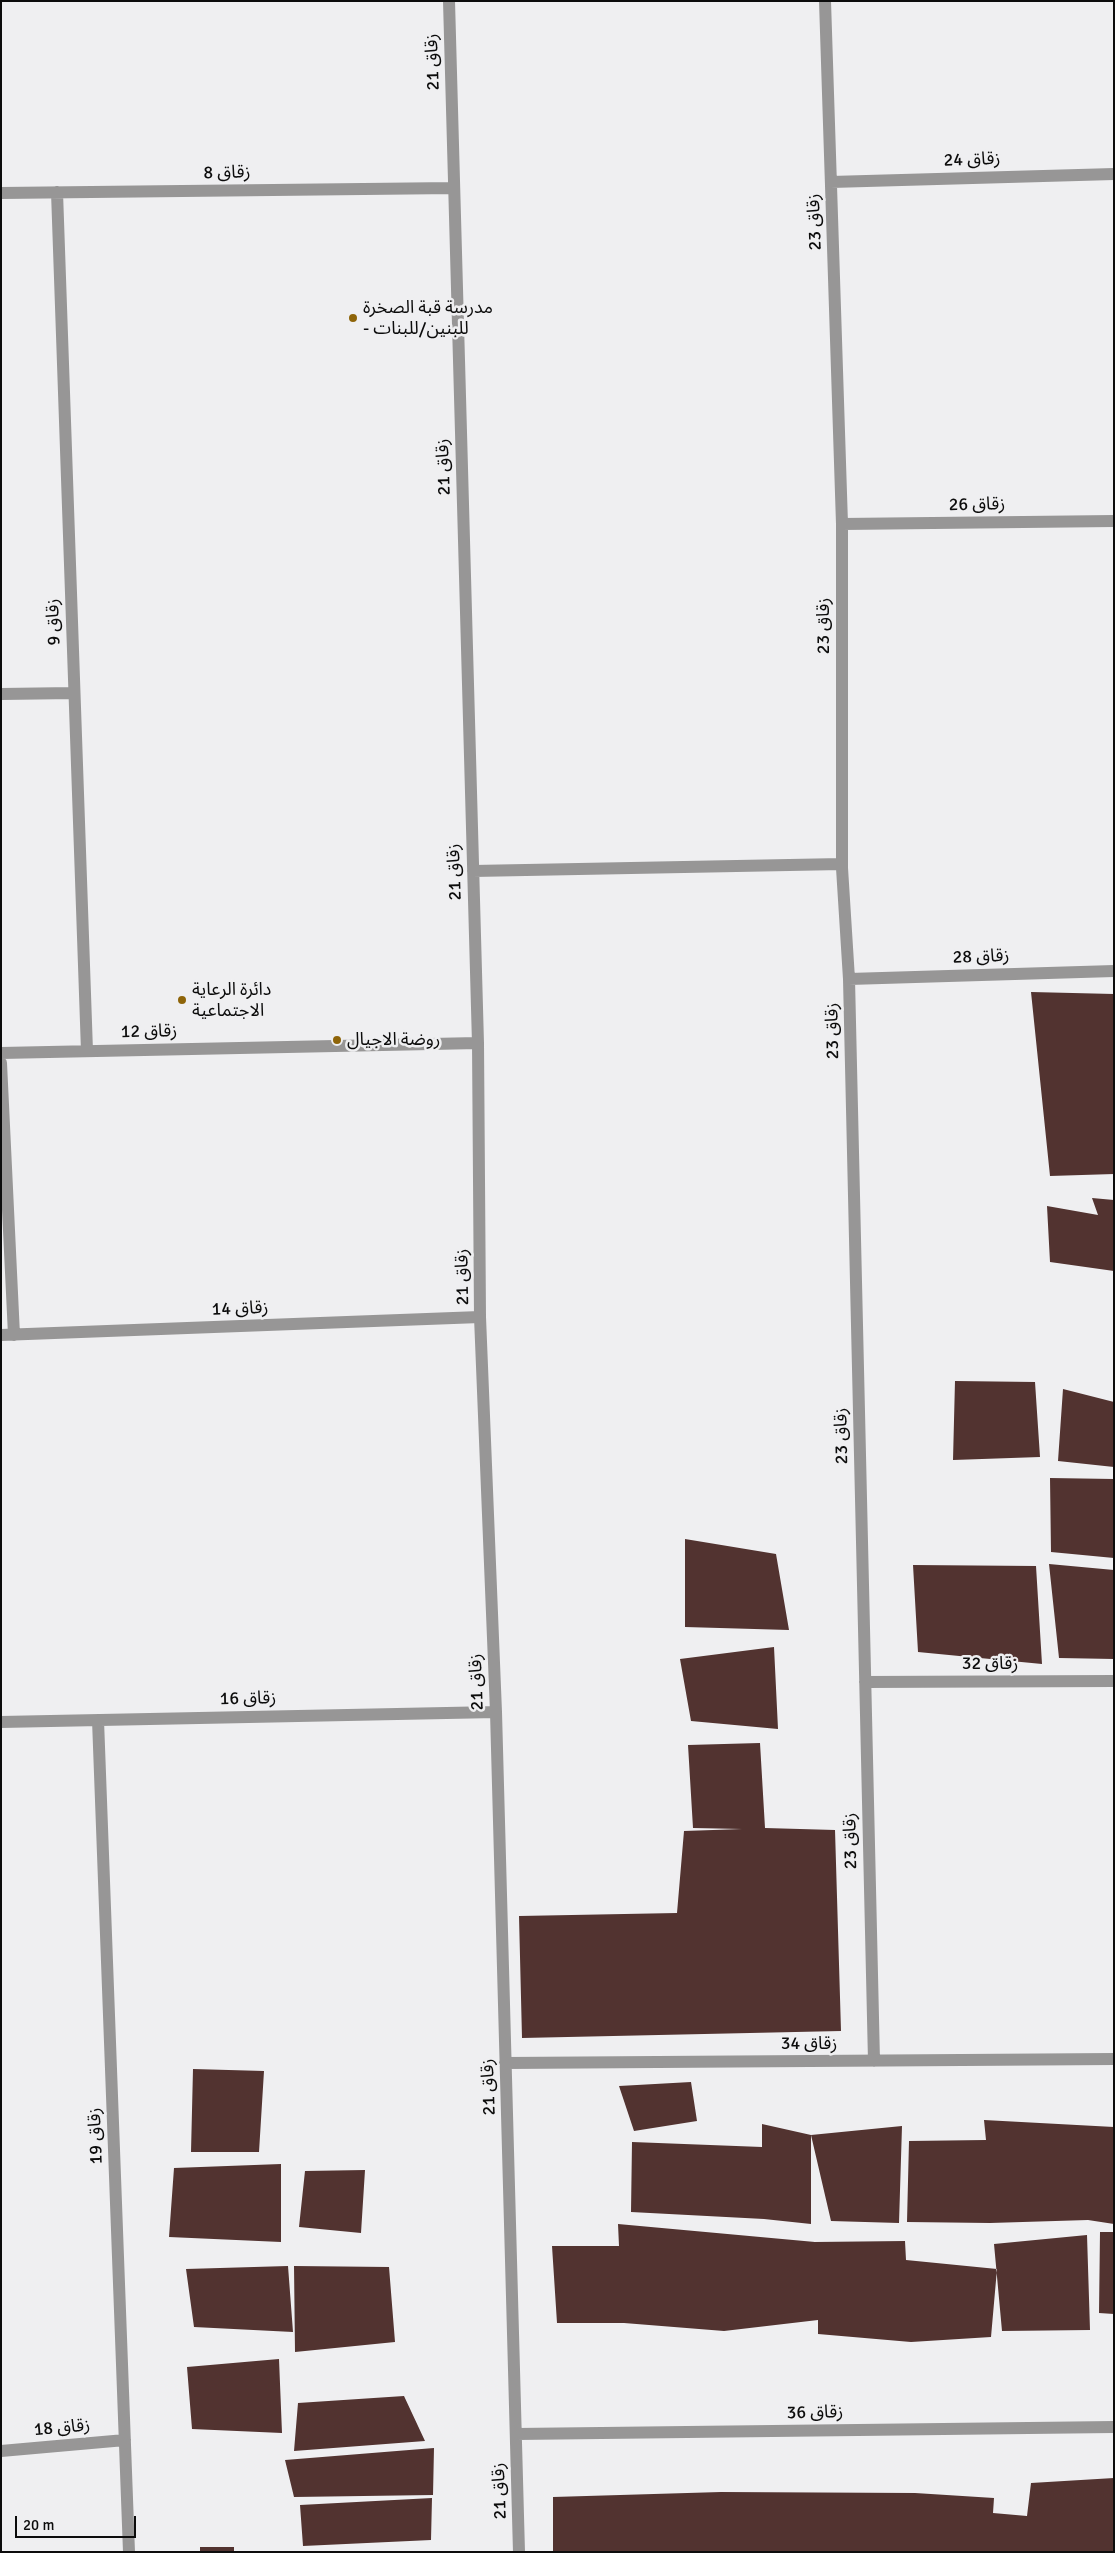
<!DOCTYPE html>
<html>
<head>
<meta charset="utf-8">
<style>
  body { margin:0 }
  #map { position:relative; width:1115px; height:2553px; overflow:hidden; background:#efeff1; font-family:Signika,sans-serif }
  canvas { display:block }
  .frame { position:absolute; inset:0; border:2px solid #0c0c0c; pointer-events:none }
  .scale { position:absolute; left:15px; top:2516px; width:121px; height:22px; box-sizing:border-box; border:2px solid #0c0c0c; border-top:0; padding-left:6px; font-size:15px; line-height:18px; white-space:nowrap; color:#0c0c0c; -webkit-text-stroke:4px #efeff1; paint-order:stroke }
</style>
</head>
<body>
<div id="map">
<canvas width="1115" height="2553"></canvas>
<div class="frame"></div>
<div class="scale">20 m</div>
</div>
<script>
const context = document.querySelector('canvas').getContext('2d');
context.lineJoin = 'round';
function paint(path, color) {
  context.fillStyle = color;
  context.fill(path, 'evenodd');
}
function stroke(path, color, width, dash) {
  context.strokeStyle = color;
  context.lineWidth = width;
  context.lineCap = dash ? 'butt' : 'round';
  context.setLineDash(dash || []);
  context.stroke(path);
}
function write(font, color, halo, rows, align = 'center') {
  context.font = font + ' Signika,"Noto Sans Arabic",sans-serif';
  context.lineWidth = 5;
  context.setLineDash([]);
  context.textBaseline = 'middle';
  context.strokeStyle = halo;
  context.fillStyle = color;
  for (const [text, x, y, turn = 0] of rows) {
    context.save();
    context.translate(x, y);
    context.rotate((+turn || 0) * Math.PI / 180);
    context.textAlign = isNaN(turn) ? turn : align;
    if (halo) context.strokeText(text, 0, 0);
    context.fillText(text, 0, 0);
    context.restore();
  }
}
paint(new Path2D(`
  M1031,992L1114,994V1174L1050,1176Z
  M1092,1198L1114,1200V1271L1050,1262L1047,1206L1098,1215Z
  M955,1381L1035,1382L1040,1457L953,1460Z
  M1063,1389L1114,1402V1467L1058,1461Z
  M1050,1478L1114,1479V1558L1051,1552Z
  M685,1539L776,1554L789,1630L685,1627Z
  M1049,1564L1114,1570V1659L1059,1658Z
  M913,1565L1036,1566L1042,1664L918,1652Z
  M774,1647L778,1729L691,1721L680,1659Z
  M760,1743L765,1828L835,1830L841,2031L522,2038L519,1916L677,1913L684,1831L742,1829L693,1828L688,1745Z
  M193,2069L264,2071L259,2152H191Z
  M691,2082L697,2121L634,2131L619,2086Z
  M984,2120L1114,2127V2224L1088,2220L990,2223L907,2222L909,2141L986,2140Z
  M762,2124L811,2135L902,2126L899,2223L831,2221L811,2135V2224L764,2219L631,2212L632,2142L762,2147Z
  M281,2164V2242L169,2237L174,2168Z
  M365,2170L361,2233L299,2227L305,2171Z
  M618,2224L815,2242L905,2241L906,2260L997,2269L991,2337L911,2342L818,2334V2320L724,2331L624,2323H557L552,2246H619Z
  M1100,2232H1114V2314L1099,2313Z
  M1087,2235L1090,2330L1002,2331L994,2244Z
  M288,2266L293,2332L194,2327L186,2269Z
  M294,2266L389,2267L395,2342L295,2352Z
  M279,2359L282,2433L192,2429L187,2367Z
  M404,2396L425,2441L294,2451L298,2403Z
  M434,2448L433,2495L294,2497L285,2460Z
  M1114,2478V2552H553V2497L721,2492L915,2493L994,2498L993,2513L1027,2516L1031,2483Z
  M432,2498L431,2540L303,2546L300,2505Z
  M200,2547H234V2552H200Z`), '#523330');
stroke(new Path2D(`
  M449,1L478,1043L480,1317L496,1712L519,2552
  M825,1L842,524V868L849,979L874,2061
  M831,182L1114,174
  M57,192L87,1051
  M1,193L454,188
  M842,524L1114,521
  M1,694L74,693
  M473,871L842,864
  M849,979L1114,971
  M1,1053L478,1043
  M1,1063L14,1335
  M1,1335L480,1317
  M865,1682L1114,1681
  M98,1720L129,2552
  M1,1722L496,1712
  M505,2063L1114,2059
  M516,2434L1114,2427
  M1,2451L125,2440`), '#979696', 12);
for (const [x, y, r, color] of [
  [353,318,5,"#8e6409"],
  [182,1000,5,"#8e6409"],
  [337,1040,5,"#8e6409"]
]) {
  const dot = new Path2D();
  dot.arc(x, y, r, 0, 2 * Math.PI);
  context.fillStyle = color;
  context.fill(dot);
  stroke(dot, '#efeff1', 2);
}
write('18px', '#0c0c0c', '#efeff1', [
  ["زقاق 21",433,62,-92],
  ["زقاق 24",972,160,-2],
  ["زقاق 8",227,173,-1],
  ["زقاق 23",815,222,-92],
  ["زقاق 21",444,467,-92],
  ["زقاق 26",977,505,-1],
  ["زقاق 9",54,622,-92],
  ["زقاق 23",824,626,-90],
  ["زقاق 21",455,872,-92],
  ["زقاق 28",981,957,-2],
  ["زقاق 23",833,1031,-91],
  ["زقاق 12",149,1032,-1],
  ["زقاق 21",463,1277,-91],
  ["زقاق 14",240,1309,-2],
  ["زقاق 23",842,1436,-91],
  ["زقاق 32",990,1664],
  ["زقاق 21",477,1682,-92],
  ["زقاق 16",248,1699,-1],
  ["زقاق 23",851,1841,-91],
  ["زقاق 34",809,2044],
  ["زقاق 21",489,2087,-92],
  ["زقاق 19",96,2136,-92],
  ["زقاق 36",815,2413,-1],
  ["زقاق 18",62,2428,-5],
  ["زقاق 21",500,2491,-92]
]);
write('18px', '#0c0c0c', '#efeff1', [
  ["مدرسة قبة الصخرة",363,308],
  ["- للبنين/للبنات",363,329],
  ["دائرة الرعاية",192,990],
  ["الاجتماعية",192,1011],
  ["روضة الاجيال",347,1040]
], 'left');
</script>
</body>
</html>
